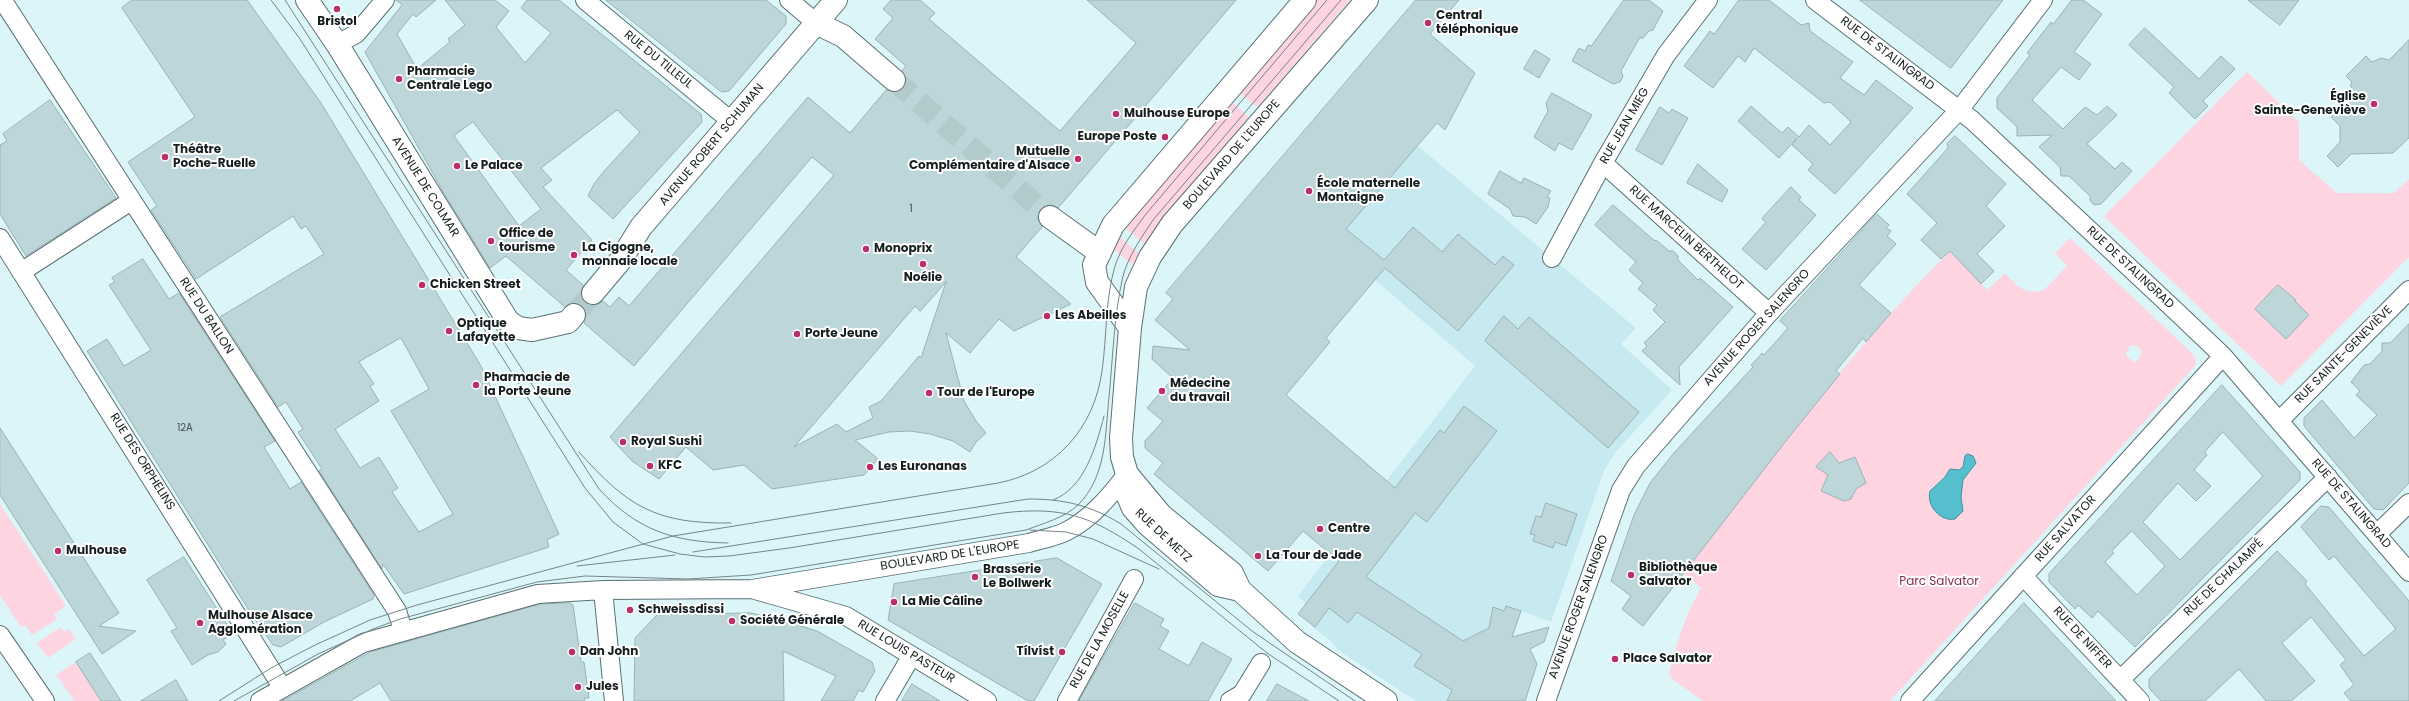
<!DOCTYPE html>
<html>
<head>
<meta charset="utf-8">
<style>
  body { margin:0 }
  canvas { display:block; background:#dbf5f9 }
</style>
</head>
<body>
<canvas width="2409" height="701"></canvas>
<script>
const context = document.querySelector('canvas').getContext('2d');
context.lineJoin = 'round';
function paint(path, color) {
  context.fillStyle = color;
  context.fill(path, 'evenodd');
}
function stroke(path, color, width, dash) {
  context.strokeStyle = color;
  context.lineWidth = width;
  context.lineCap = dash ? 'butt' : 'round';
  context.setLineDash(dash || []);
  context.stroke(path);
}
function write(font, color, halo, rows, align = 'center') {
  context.font = font + ' Poppins,sans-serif';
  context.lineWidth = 4;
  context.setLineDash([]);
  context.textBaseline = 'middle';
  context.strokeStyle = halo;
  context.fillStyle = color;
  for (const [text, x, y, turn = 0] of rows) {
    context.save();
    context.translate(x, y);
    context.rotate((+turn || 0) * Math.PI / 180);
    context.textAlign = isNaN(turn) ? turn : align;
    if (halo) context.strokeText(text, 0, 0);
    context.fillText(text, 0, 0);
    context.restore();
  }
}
paint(new Path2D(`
  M1418,146L1636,328L1621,344L1672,390L1614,454L1604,471L1551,622L1521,611L1455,685L1447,701H1416L1338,650L1334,644L1313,627L1306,604L1298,596L1475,366L1375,280L1388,264L1346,229Z`), '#c7eaf0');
paint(new Path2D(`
  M1311,0H1350L1258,107L1239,94Z
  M2247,72L2299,122V160L2337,193H2394L2409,179V257L2281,386L2104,216Z
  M1227,98L1249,117L1157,227L1146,245L1120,224Z
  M1114,232L1141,255L1135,263H1130L1105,242Z
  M2070,238L2194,355L2196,363L2194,367L1890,701H1703L1672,679L1669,673C1677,643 1685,615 1701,588L1684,574C1769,463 1851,349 1950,251L1987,290L2005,273C2017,286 2025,296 2044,290L2067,266L2055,253ZM2134,345L2141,349L2142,353L2138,360L2134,362L2127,357L2126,353L2130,346ZM1964,458L1974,467C1964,478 1957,490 1963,505L1951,520C1934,517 1930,503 1931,488L1946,476L1950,469L1959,471L1963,467Z
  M0,504L66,606L54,614L57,619L32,635L25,625L21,627L0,595Z
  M61,627L64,632L69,629L76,639L48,658L37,643Z
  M76,662L102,701H75L56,675Z`), '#ffd4e1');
const water = new Path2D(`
  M1968,454L1973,456L1976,463L1963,480L1961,497L1963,511L1955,519C1940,522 1926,505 1930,491L1945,477L1950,469L1959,470L1963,467L1965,456Z`);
paint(water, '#56bfce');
stroke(water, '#428f9a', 1);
const building = new Path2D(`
  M132,0H247L321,103L481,366L559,534L547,540L549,547L404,594L383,564L382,569L319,471L322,469L298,432L303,429L286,402L278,407L220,317L324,254L306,226L301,229L293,216L196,279L151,210L157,206L128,162L195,117L122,8ZM401,338L429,389L391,411L453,514L419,532L392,492L398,488L379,457L360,468L335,429L379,401L370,386L374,384L359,362Z
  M396,0H436L416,17L413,14L397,34L417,69L450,42L448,39L465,25L445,0H495L509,11L496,27L525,63L551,33L521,8L527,0H559L701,114L702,122L613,219L588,196L594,184L605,170L640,132L617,110L541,168L552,180L543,187L592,240L566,270L583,285L581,297L585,303L597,305L603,301L610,307L619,297L629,306L808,97L850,133L886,90L898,92L903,88L906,82L902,71L906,66L875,39L893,18L883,9L891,0H920L935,13L929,19L1060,131L1136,43L1087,0H1236L1058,208L1051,205L1040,210L1038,216L1042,227L1016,257L1071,304L1014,331L999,319L970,353L946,333L964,401L976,421L986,433L976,442L970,452L953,441L930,434L910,431L889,432L855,440L878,459L864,475L772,489L744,465L713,470L686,447L659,479L632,461L610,437L834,175L812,157L634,366L584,323L586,311L582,305L570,303L565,307L506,256L490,268L445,195L365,52L402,5ZM473,122L541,209L519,226L454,136ZM946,282L921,358L919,356L881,401L869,407L873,418L846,432L837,424L794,447L915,306L920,311Z
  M606,0H766L786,16V24L729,91L722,92Z
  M1416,0H1459L1430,34L1475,73L1445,130L1437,123L1346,229L1384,260L1413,227L1442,252L1458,234L1495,265L1503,256L1514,265L1458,331L1385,268L1326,338L1330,342L1286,395L1395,488L1440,430L1444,433L1464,406L1497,431L1427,522L1415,513L1366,577L1463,641L1489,628L1493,607L1504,611L1506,606L1521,611L1512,637L1549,627L1544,642L1530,649L1537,664L1525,701H1447L1452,690L1414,666L1422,654L1357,612L1348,623L1329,608L1315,627L1298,614L1339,561L1303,531L1268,571L1154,474L1163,463L1145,448V441L1163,421L1147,408L1173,378L1152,359L1153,346L1190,350L1155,320L1173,299L1166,293Z
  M1624,0H1649L1663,11L1653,30L1649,31L1642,39L1640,37L1621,71L1623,76L1620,82L1613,84L1572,61L1579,48L1585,51L1588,45L1591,46Z
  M1739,0H1769L1801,25L1809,23L1810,31L1853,62L1840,78L1864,95L1876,80L1913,108L1835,194L1808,170L1813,164L1792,145L1797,138L1779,158L1738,121L1751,106L1782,133L1788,127L1799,137L1809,125L1830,145L1851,122L1830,102L1824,103L1754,48L1745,62L1738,56L1713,88L1684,66L1710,31L1714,34Z
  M1860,0H2003L1951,68Z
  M2072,0H2083L2102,14L2074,52L2091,64L2079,80L2061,67L2032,100L2063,129L2085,107L2097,115L2107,106L2117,115L2087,144L2115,169L2122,162L2132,171L2101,204L2094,205L2090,200V196L2069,176H2061L2060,167L2039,147L2052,135L2017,136V127L1997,108V98L2030,55L2027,53L2051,22L2053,24Z
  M2248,0H2299L2280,25Z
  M2145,28L2199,79L2221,56L2235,69L2203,101L2208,106L2195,119L2169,93L2174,87L2129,45Z
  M2409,40V138L2393,153L2351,154L2338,167L2327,156L2340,142V126L2331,117L2339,108V101L2352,87L2350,85L2352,82L2346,76L2366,56L2372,62L2381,58L2389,60Z
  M1535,50L1550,59L1539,78L1524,69Z
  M1552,93L1592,115L1572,150L1559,143L1555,151L1534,137L1548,111L1546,104Z
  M50,100L116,198L26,256L0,214V145L7,141L3,134Z
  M1660,107L1669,113L1672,109L1688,118L1662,165L1636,150Z
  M1955,136L2006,184L1986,206L2005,226L1977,254L1994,271L1981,284L1950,251L1941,259L1921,240L1937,223L1907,194L1948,148L1947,144Z
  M1698,164L1728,190L1722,202L1687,183Z
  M1500,171L1521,183L1524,178L1551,191L1547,197L1550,198L1548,207L1536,224L1525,217L1513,216L1510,209L1488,194Z
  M1791,187L1801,197L1799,200L1816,215L1766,270L1742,249L1766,222L1762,219Z
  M1613,205L1655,241L1656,240L1669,251H1673L1678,256V260L1698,280L1700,278L1733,307L1679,367L1680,385L1642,351L1647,346L1644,343L1665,322L1653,310L1657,305L1638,289L1643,283L1629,270L1636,262L1595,225Z
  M1877,214L1889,225L1886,228L1891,231L1887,236L1896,244L1859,285L1891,313L1866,342L1863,338L1836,371L1840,374L1789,437L1643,626L1622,609L1631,596L1611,581L1634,515L1650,483L1673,454L1753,367L1751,365L1757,359L1762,353L1764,355L1788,328L1780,321Z
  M143,259L169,299L179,293L275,441L264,447L290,489L301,482L374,595L373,599L324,622L281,647L273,645L255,620L87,351L107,339L124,366L151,350L109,285L115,282L112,278Z
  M2278,285L2296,300L2295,301L2309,315L2286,339L2255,309Z
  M1504,316L1518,329L1529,317L1639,412L1608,448L1485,341Z
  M2409,324V483L2383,510L2374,509L2304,426V418L2322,400L2354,438L2377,415L2356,395L2360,391L2351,382L2364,365L2370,364L2382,351V343H2390Z
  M2222,385L2300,472V480L2135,647L2098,611L2092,618L2078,605L2075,609L2049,582V574ZM2223,432L2263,476L2180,560L2143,522L2178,483L2196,501L2211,486L2194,470L2207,455L2205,452ZM2132,531L2165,566L2137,595L2105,562L2114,553L2112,551Z
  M0,428L119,613L99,626L136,631L102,654L0,495Z
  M1830,452L1839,463L1855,457L1866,483L1856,489L1851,499L1844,501L1821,491L1828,475L1816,467Z
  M1546,503L1577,514L1566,546L1555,542L1553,548L1533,541L1535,535L1530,534L1536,516L1541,517Z
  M2321,506L2329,507L2409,601V701H2351L2344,693L2354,685L2340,665L2346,660L2311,617L2282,643L2315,681L2291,701H2266L2239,669L2205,701H2161L2149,688V679L2277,551L2307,581L2305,584L2364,656L2396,629L2334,556L2329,560L2301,527Z
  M184,557L233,634L223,640L226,644L218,652L208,655L192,665L171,631L177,628L147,580Z
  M1057,558L1102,584L1034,701H1028L888,620L894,584Z
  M570,603L573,605L581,662H584L589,698H584L585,701H391L380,683L350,701H282L370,652L540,604Z
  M1135,603L1164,619L1160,626L1169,631L1159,649L1189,666L1202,642L1232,659L1208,701H1079Z
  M2024,603L2089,672L2116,701H1935Z
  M751,613L788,622L817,631L872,662L875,671L863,692L859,690L853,701H821L836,676L783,651L784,701H634L635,638L657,615Z
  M90,653L121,701H101L76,662Z
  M176,680L188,701H141Z
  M912,684L940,701H902Z
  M1277,684L1309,701H1267Z`);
paint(building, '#bdd6da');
stroke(building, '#9ab2b6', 1);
stroke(new Path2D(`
  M894,80L1050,217
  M574,315L593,293`), '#b3cacd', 22, [22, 11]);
const minor = new Path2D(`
  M585,0L731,121
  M789,0L816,23
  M1815,0L1972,120L2180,315L2223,356L2409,572
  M5,4L397,611L403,630
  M337,44L356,34L385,0
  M1603,163L1769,313
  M0,238L282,687
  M1552,258L1603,163L1666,55L1708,0
  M21,272L131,201
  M2279,421L2409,290
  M2377,534L2409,503
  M2023,576L2140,701
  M603,590L614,701
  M755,590L846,616L987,701
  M0,635L45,701
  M2120,680L2328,477
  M260,701L363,643L538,594L603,590L752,589L1029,543C1041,539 1056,537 1067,531C1092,518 1110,496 1127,474
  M885,701L911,657
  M1067,701L1134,579
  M1230,701L1242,694L1261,663
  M1546,701L1621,490L1636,466L1769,313L1960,109L2043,0
  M1910,701L2223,356`);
const major = new Path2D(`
  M307,0L337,44L508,321L518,328L532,330L568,322L574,315
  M816,23L843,36L894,80
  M1050,217L1100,253
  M593,293L620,261L641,227L836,0
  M1130,328L1097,282L1094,265L1113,225L1305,0
  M1127,474L1161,515L1232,573L1240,590L1297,642L1386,701
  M1240,590L1218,585L1148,525L1133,508L1126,492L1127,474L1122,457L1121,438L1130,328L1136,287L1150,257L1172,224L1367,0`);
stroke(minor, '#5a7074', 20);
stroke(major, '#5a7074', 24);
stroke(minor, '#fff', 18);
stroke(major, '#fff', 22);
stroke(new Path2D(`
  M271,0L300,39L585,488L613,522L643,544L680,554L704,557L729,556L789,548L1003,513C1062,506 1091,516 1139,549L1267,653L1339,701
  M285,0L599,489C637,530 673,542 728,543
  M579,452C628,507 656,524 731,523
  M1053,500C1085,488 1096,446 1104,416
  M1030,530L1066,532L1093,539L1159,569
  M693,552L1028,499C1064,499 1090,505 1121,524L1252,631L1355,701
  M577,566L675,555
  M219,701L271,668L313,646L370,620L417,605L673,536L998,483C1055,472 1094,429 1102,371C1107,336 1105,300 1115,266C1121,247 1134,230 1146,214L1327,0
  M234,701L318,654L373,629L400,619L537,582L585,576L688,579L751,575L1026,530C1044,523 1064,518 1078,505C1107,476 1105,434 1109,397C1113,356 1114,315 1123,276C1129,255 1141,238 1153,220L1341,0`), '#748688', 1);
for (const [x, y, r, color] of [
  [337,9,4,"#b82f6c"],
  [1428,23,4,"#b82f6c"],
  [399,79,4,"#b82f6c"],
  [2374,104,4,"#b82f6c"],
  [1116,114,4,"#b82f6c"],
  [1165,137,4,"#b82f6c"],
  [165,157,4,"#b82f6c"],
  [1078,159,4,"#b82f6c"],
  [457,166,4,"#b82f6c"],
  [1309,191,4,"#b82f6c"],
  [491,241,4,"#b82f6c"],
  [866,249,4,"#b82f6c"],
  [574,255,4,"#b82f6c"],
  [923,264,4,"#b82f6c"],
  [422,285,4,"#b82f6c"],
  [1047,316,4,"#b82f6c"],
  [449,331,4,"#b82f6c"],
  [797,334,4,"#b82f6c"],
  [476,385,4,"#b82f6c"],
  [1162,391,4,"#b82f6c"],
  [929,393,4,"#b82f6c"],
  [623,442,4,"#b82f6c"],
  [650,466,4,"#b82f6c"],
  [870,467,4,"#b82f6c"],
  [1320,529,4,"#b82f6c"],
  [58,551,4,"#b82f6c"],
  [1258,556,4,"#b82f6c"],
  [1631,575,4,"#b82f6c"],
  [975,577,4,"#b82f6c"],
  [894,602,4,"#b82f6c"],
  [630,610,4,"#b82f6c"],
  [732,621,4,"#b82f6c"],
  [200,623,4,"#b82f6c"],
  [572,652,4,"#b82f6c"],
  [1062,652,4,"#b82f6c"],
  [1615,659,4,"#b82f6c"],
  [578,687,4,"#b82f6c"]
]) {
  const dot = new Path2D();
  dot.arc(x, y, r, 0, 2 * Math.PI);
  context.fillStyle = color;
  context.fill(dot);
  stroke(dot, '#fff', 1.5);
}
write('10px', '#3f4c4e', null, [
  ["1",911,209],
  ["12A",185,428]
]);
write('bold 12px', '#151e1f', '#fff', [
  ["Central",1436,16],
  ["téléphonique",1436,30],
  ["Bristol",337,22,"center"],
  ["Pharmacie",407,72],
  ["Centrale Lego",407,86],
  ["Église",2366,97,"right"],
  ["Sainte-Geneviève",2366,111,"right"],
  ["Mulhouse Europe",1124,114],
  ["Europe Poste",1157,137,"right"],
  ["Théâtre",173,150],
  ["Poche-Ruelle",173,164],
  ["Mutuelle",1070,152,"right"],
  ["Complémentaire d'Alsace",1070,166,"right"],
  ["Le Palace",465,166],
  ["École maternelle",1317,184],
  ["Montaigne",1317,198],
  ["Office de",499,234],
  ["tourisme",499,248],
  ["La Cigogne,",582,248],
  ["monnaie locale",582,262],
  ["Monoprix",874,249],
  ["Noélie",923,278,"center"],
  ["Chicken Street",430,285],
  ["Les Abeilles",1055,316],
  ["Optique",457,324],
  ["Lafayette",457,338],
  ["Porte Jeune",805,334],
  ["Pharmacie de",484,378],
  ["la Porte Jeune",484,392],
  ["Médecine",1170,384],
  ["du travail",1170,398],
  ["Tour de l'Europe",937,393],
  ["Royal Sushi",631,442],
  ["KFC",658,466],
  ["Les Euronanas",878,467],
  ["Centre",1328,529],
  ["Mulhouse",66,551],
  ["La Tour de Jade",1266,556],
  ["Bibliothèque",1639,568],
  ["Salvator",1639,582],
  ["Brasserie",983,570],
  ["Le Bollwerk",983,584],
  ["La Mie Câline",902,602],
  ["Schweissdissi",638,610],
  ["Mulhouse Alsace",208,616],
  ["Agglomération",208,630],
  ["Société Générale",740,621],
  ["Dan John",580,652],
  ["Tílvíst",1054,652,"right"],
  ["Place Salvator",1623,659],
  ["Jules",586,687]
], 'left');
write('12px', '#151e1f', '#fff', [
  ["RUE DE STALINGRAD",1887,54,37],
  ["RUE DU TILLEUL",658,60,39],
  ["RUE JEAN MIEG",1625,126,-60],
  ["AVENUE ROBERT SCHUMAN",712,145,-50],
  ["BOULEVARD DE L'EUROPE",1232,155,-49],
  ["AVENUE DE COLMAR",425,187,58],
  ["RUE MARCELIN BERTHELOT",1686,238,42],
  ["RUE DE STALINGRAD",2130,268,43],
  ["RUE DU BALLON",206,316,57],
  ["AVENUE ROGER SALENGRO",1757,328,-48],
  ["RUE SAINTE-GENEVIÈVE",2344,355,-45],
  ["RUE DES ORPHELINS",142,462,58],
  ["RUE DE STALINGRAD",2351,504,49],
  ["RUE SALVATOR",2066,529,-48],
  ["RUE DE METZ",1163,536,43],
  ["BOULEVARD DE L'EUROPE",950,556,-9],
  ["RUE DE CHALAMPÉ",2224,578,-44],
  ["AVENUE ROGER SALENGRO",1579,607,-70],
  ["RUE DE NIFFER",2082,638,47],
  ["RUE DE LA MOSELLE",1100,640,-61],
  ["RUE LOUIS PASTEUR",906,652,31]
]);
write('12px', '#852b50', '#fff', [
  ["Parc Salvator",1939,582]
]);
</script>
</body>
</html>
